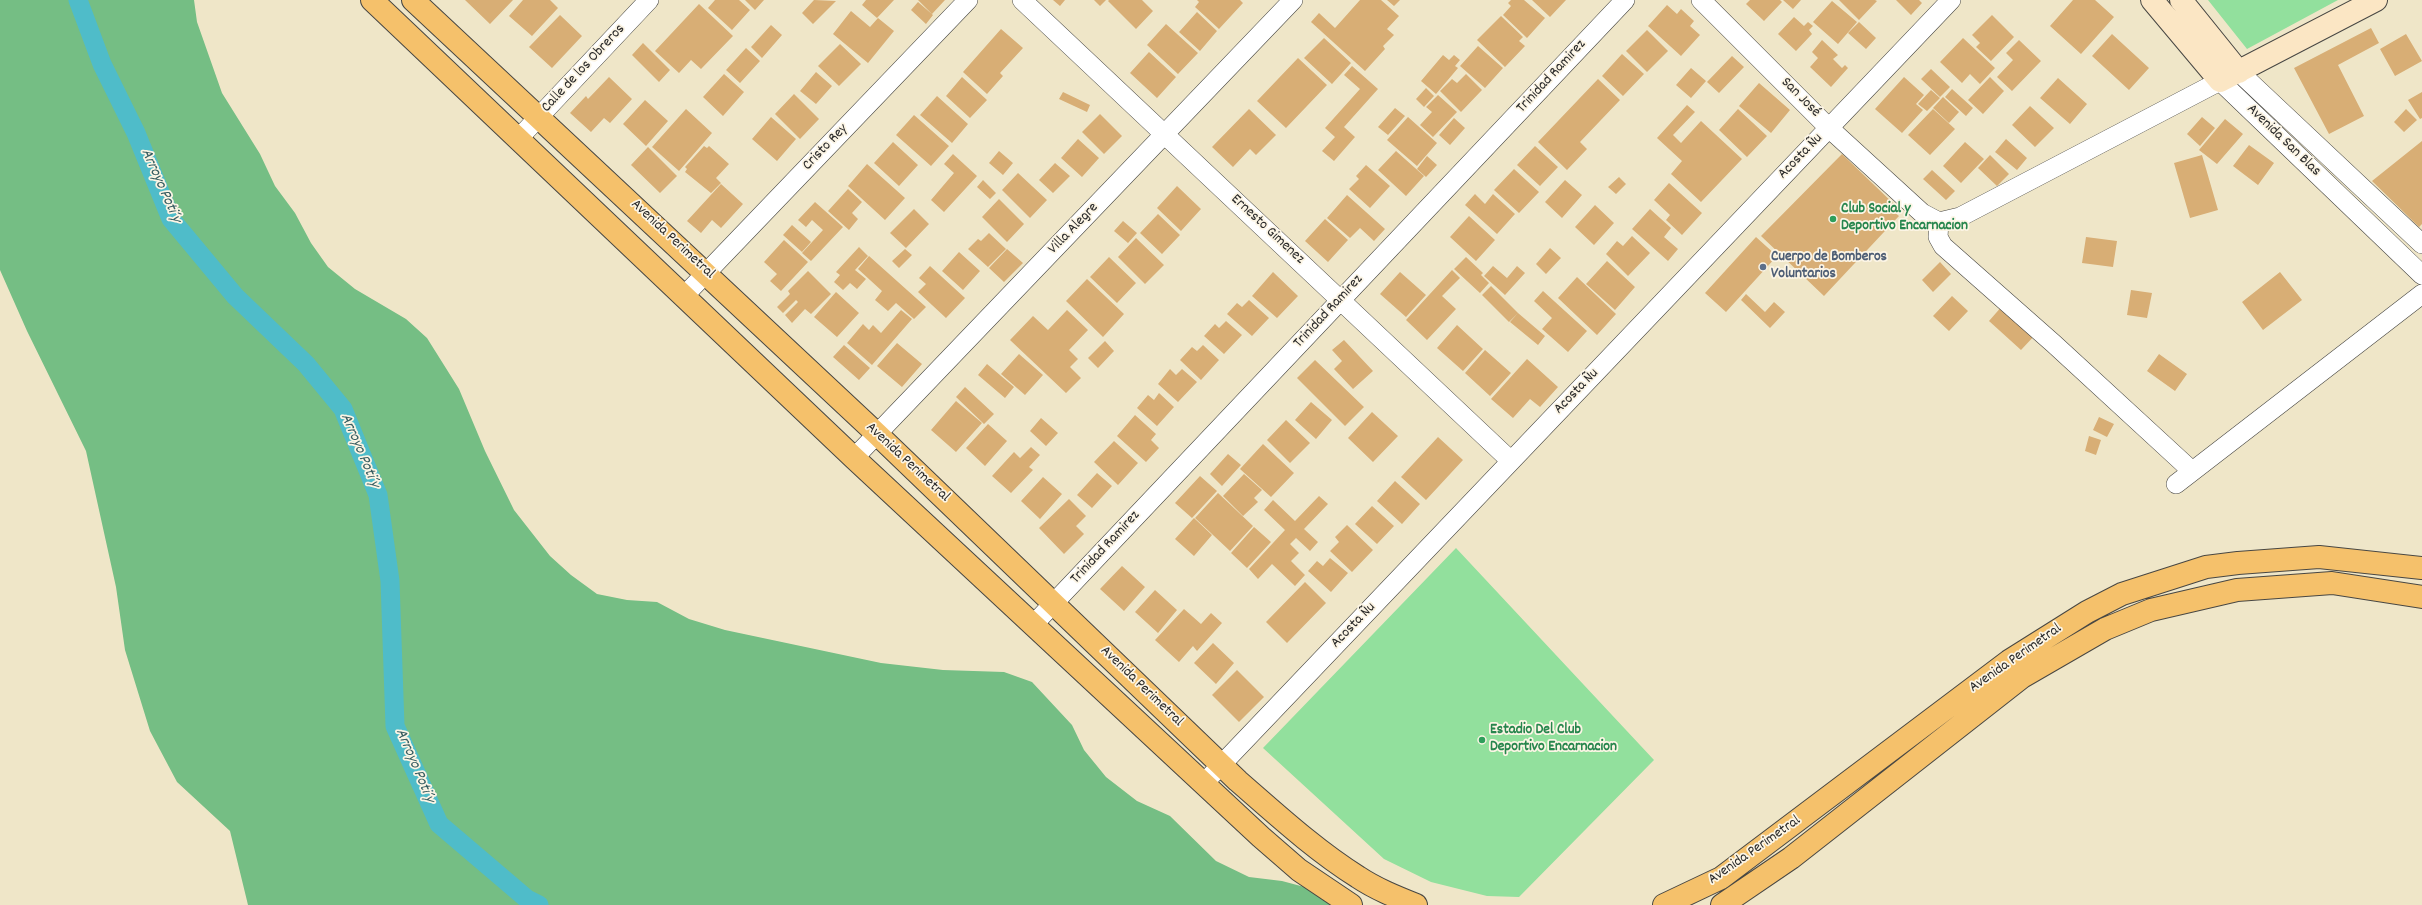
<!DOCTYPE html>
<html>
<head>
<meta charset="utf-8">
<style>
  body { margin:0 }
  canvas { display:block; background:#efe6c8 }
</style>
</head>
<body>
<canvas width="2422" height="905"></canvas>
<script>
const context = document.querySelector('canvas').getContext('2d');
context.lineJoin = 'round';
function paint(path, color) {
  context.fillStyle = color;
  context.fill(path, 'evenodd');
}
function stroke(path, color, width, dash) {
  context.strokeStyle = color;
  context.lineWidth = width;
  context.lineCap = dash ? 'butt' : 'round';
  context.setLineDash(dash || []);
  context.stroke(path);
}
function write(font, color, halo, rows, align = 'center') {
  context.font = font + ' Dekko,sans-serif';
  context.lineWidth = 3.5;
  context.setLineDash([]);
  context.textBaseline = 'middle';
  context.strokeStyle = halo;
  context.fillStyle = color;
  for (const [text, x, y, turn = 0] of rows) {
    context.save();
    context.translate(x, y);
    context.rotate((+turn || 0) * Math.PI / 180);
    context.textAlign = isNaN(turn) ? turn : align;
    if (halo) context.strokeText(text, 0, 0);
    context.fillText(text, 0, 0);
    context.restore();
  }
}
paint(new Path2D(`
  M2208,0H2338L2247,49Z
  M1456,548L1654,760L1519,897L1487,896L1431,882L1384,859L1263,748Z`), '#92e09d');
paint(new Path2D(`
  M0,0H194L197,22L222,93L260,154L275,186L295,213L311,243L328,267L355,289L406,319L427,338L459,389L485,451L514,510L550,556L571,575L597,594L627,600L657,602L689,619L725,630L881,663L943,670L1004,672L1032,682L1072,725L1084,750L1106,777L1137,801L1170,816L1216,861L1249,877L1282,881L1312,889L1334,905H248L230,831L177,782L150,731L125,650L116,587L86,451L27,331L0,270Z`), '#75be84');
stroke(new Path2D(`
  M78,0L102,64L136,133L171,219L235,296L306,364L343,409L378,495L390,581L395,726L439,824L527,899L539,905`), '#4fbcc9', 19);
paint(new Path2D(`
  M465,0H513L490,24Z
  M523,0H550L558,8L532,36L509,16Z
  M715,0H739L750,10L732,30L708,8Z
  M745,0H764L755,10Z
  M814,0L836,1L813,24L802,13Z
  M866,0H894L877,18L862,5Z
  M918,0H945L932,14Z
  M1053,0H1065L1060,6Z
  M1094,0H1106L1100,6Z
  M1109,0H1142L1153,11L1136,29L1108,1Z
  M1197,0H1240L1243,3L1219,29L1195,7L1199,2Z
  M1360,0H1381L1399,16L1387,29L1394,35L1383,46L1385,49L1365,71L1311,22L1319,13L1335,28Z
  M1387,0H1400L1394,6Z
  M1511,0H1524L1545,18L1527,38L1503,15L1511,6L1508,3Z
  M1532,0H1566L1550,17Z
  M1750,0H1780L1782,2L1764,21L1746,4Z
  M1783,0H1801L1793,9Z
  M1839,0H1875L1877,1L1859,20Z
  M1896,0H1919L1922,3L1911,15Z
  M2073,0H2095L2114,17L2081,54L2050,26Z
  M1832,1L1857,22L1838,44L1813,22Z
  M918,2L933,15L926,24L911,10Z
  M699,4L733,36L701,69L691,60L679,73L655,51Z
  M1667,5L1677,14L1681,9L1694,21L1690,26L1700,35L1681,56L1648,26Z
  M851,11L870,27L878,18L894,31L868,63L833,34Z
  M1197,12L1217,31L1200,51L1179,32Z
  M560,15L582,36L552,68L529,47Z
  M1992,15L2014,37L1991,61L1976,47L1980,43L1972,35Z
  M1501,16L1523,37L1519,41L1525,46L1505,67L1477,40Z
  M1794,17L1804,26L1808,22L1813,26L1809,30L1812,34L1796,51L1778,34Z
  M1859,22L1876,38L1866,49L1848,33Z
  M1166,24L1198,53L1178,74L1147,45Z
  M771,25L782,35L762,58L751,47Z
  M2371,28L2379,43L2338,65L2364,116L2329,134L2294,68Z
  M1001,29L1023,48L1000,73L1003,76L987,94L963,72Z
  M1647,30L1668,51L1647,72L1626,51Z
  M2112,34L2149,68L2129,90L2092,56Z
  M2406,34L2422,61L2395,76L2380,49Z
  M1324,38L1351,63L1332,84L1304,58Z
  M1963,38L1995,68L1980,84L1970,74L1962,83L1940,62Z
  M1822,40L1838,55L1833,59L1842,68L1845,65L1848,68L1831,87L1810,67L1818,58L1812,52Z
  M2019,40L2041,61L2012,91L1997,77L2013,60L2006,53Z
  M643,43L670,70L659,82L632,55Z
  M840,44L861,64L839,86L818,66Z
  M1478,46L1503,68L1485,88L1460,66Z
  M746,48L760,61L740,83L726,70Z
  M1149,52L1176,77L1157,98L1130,73Z
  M1622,54L1644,74L1623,96L1602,76Z
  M1443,55L1449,60L1454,55L1460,60L1455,66L1458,68L1436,94L1421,81Z
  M1732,56L1744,67L1719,93L1707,82Z
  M1298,58L1327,85L1286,128L1257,101Z
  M1352,66L1378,89L1344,127L1355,137L1334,161L1322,151L1335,137L1325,128L1360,89L1344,75Z
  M1691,68L1706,81L1691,98L1676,85Z
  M1931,69L1950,87L1940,97L1921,79Z
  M816,72L832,86L816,104L800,91Z
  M724,74L744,92L723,116L703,97Z
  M1466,74L1482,90L1461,112L1440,91L1452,79L1457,83Z
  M609,77L632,99L610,123L604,118L591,132L570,113L586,96L588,99Z
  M962,77L987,100L970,118L946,96Z
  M1904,77L1924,95L1916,104L1923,110L1902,133L1875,109Z
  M1990,77L2004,91L1983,114L1968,100Z
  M2058,78L2087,104L2070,124L2040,98Z
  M1598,79L1620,100L1580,142L1587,149L1567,170L1538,142Z
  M1759,83L1790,110L1771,133L1739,106Z
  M1426,88L1434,96L1424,107L1416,99Z
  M1952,89L1973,108L1966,116L1945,97Z
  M1931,90L1940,98L1927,111L1918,104Z
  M1063,92L1090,105L1087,112L1059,99Z
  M2422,92V118L2420,119L2408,100Z
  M794,94L819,119L800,139L775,114Z
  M1438,95L1457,112L1433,137L1420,125L1432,112L1426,107Z
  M937,96L968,124L952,143L920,115Z
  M1943,97L1959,112L1949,123L1933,108Z
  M645,100L668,121L646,146L623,124Z
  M1687,105L1695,112L1673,135L1681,143L1701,121L1742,159L1701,202L1671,174L1682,161L1657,138Z
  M2030,106L2054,128L2035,147L2012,125Z
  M1395,108L1405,116L1388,135L1378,127Z
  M686,109L712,133L679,171L652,147Z
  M1249,109L1276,135L1256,155L1250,149L1233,167L1212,147Z
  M1738,109L1767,136L1747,157L1719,130Z
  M1933,109L1955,129L1930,155L1908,135Z
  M2406,109L2417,120L2404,132L2394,122Z
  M1100,114L1122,136L1104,154L1082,132Z
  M914,115L949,146L931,166L896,135Z
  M771,117L796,139L777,161L752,139Z
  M1408,117L1437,143L1417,166L1387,140Z
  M2202,117L2215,128L2200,146L2187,134Z
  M1454,118L1465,128L1450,145L1439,135Z
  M2225,119L2243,134L2217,164L2199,150Z
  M1078,139L1099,158L1082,177L1061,158Z
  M2006,139L2027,158L2017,170L1995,152Z
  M2422,141V224L2419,227L2372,181Z
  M893,142L918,165L899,186L874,163Z
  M1965,142L1984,159L1961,183L1943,166Z
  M2249,145L2274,163L2258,185L2233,166Z
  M704,146L707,148L709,146L729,164L716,178L721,183L711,193L685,172L687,169L685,167Z
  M1535,146L1558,167L1540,186L1517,165Z
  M648,147L677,176L660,193L631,165Z
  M999,151L1013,163L1003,175L989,163Z
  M1396,151L1424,176L1406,196L1378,170Z
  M953,154L977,176L944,212L931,200L954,173L944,164Z
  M1842,154L1898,208L1894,212L1899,216L1824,296L1761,236Z
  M1990,155L2009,174L1997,186L1978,168Z
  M2202,155L2218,210L2190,218L2174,163Z
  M1427,156L1437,165L1426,177L1417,169Z
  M1055,163L1070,176L1053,193L1039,180Z
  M867,164L905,198L885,220L848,186Z
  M1366,165L1390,186L1370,208L1349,189L1359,179L1356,176Z
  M1514,169L1539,192L1519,213L1494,190Z
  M1932,170L1955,191L1946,200L1923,179Z
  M1018,173L1047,200L1030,218L1002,190Z
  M1619,177L1626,184L1616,194L1608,187Z
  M983,180L996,193L990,199L977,187Z
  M1565,180L1582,195L1562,218L1545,202Z
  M1669,183L1702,213L1682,235L1666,220L1670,215L1654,200Z
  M721,184L743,204L721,228L712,220L701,233L687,221Z
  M1177,186L1201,209L1181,231L1157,208Z
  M848,189L862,202L852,213L858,219L849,230L828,211Z
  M1475,194L1485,204L1493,194L1515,214L1497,234L1465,205Z
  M1347,195L1385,229L1374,241L1360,228L1350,238L1327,218Z
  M999,199L1024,224L1007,242L982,217Z
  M815,202L843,227L811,261L802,253L823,230L812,220L806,227L798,220Z
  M1595,205L1614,223L1594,245L1575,227Z
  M914,209L929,224L906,248L890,233Z
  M1650,209L1671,228L1664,237L1678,249L1668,261L1632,229Z
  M1158,214L1180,235L1162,254L1140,233Z
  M1469,216L1495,240L1476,261L1450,237Z
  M1325,219L1348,240L1328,262L1305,241Z
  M1123,221L1137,233L1128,243L1114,231Z
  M792,225L811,242L802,252L783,235Z
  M989,233L1006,249L988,267L968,249L978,239L981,241Z
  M1632,236L1650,253L1628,276L1606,254L1617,241L1623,246Z
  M1756,237L1777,256L1726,312L1705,293Z
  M2086,237L2117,241L2113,267L2082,263Z
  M1136,238L1164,265L1145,284L1118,257Z
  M784,240L808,262L781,291L770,281L777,274L764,262Z
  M859,247L868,256L855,270L866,279L857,289L850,283L843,290L834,282L840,275L836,272Z
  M1550,248L1561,258L1546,274L1536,264Z
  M905,249L912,255L899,268L892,261Z
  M1007,249L1023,263L1004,282L989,268Z
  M959,252L980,271L963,290L942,271Z
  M869,256L926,307L914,319L896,303L888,311L875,300L882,291L858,269Z
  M1109,257L1136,283L1117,303L1090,277Z
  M1466,257L1483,273L1481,275L1489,283L1480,293L1454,269Z
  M1607,261L1635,287L1615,310L1586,284Z
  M1940,262L1951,274L1933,292L1922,280Z
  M930,266L965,298L946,318L918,292L926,284L919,278Z
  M1493,266L1507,278L1517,266L1525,273L1505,295L1484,276Z
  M1452,270L1460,278L1442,296L1456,309L1427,340L1406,320Z
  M808,271L831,294L811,314L805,309L792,323L785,315L798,302L796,300L783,313L777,307L790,294L788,291Z
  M1273,272L1298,296L1277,318L1252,296Z
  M1400,272L1426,295L1406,317L1380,294Z
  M2280,272L2302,300L2263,330L2242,302Z
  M1577,277L1616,314L1597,335L1558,298Z
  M1087,279L1124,314L1103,337L1066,301Z
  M1491,286L1518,313L1509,322L1482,295Z
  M2131,290L2152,293L2147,318L2127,315Z
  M1543,291L1587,331L1568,352L1542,329L1552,318L1534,301Z
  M836,292L859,313L837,337L814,317Z
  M1746,294L1765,312L1774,302L1785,312L1770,328L1741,300Z
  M1952,296L1968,311L1949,331L1933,316Z
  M1249,300L1269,318L1252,336L1227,314L1237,303L1242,307Z
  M2003,305L2036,334L2021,350L1989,321Z
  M901,310L912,319L872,365L847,343L863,324L869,330L873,325L881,333Z
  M1067,310L1088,330L1069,350L1078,359L1070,367L1081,378L1066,393L1010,340L1033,316L1048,330Z
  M1518,313L1545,336L1538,345L1510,322Z
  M1226,321L1242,335L1224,354L1204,336L1215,324L1219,328Z
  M1457,325L1483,349L1463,371L1437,348Z
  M1344,340L1373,371L1353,389L1334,369L1342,361L1332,350Z
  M1105,341L1114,351L1098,368L1088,358Z
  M897,343L922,364L902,387L877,366Z
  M844,345L870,368L859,380L833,357Z
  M1203,345L1219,360L1201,380L1180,360L1192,347L1197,351Z
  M1485,350L1511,373L1490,396L1465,373Z
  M1019,354L1043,375L1025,395L1001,374Z
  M2159,354L2187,374L2175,391L2147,371Z
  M1527,359L1558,387L1540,407L1530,399L1513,418L1491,399Z
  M1315,360L1364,407L1345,426L1297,378Z
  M987,364L1014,387L1005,398L978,375Z
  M1170,369L1176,375L1182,369L1197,382L1178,402L1158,384Z
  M965,387L994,414L984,424L956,397Z
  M1159,393L1174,407L1157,426L1137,408L1148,395L1154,400Z
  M956,401L982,423L956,452L931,430Z
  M1311,402L1332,420L1316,439L1295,420Z
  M1372,412L1398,436L1373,462L1348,438Z
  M1135,415L1156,434L1151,440L1159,448L1146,462L1117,436Z
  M2099,417L2114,424L2107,437L2093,430Z
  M1041,418L1058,433L1046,446L1030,431Z
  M1286,420L1310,443L1290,463L1267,440Z
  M988,424L1007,441L985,466L966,448Z
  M2089,436L2101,440L2096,455L2085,451Z
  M1438,437L1463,460L1426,500L1401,477Z
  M1114,441L1138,463L1118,485L1094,462Z
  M1263,444L1294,473L1271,497L1240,469Z
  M1031,447L1040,455L1029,467L1033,470L1011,493L992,476L1014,452L1020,458Z
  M1228,454L1241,465L1222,486L1210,474Z
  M1097,473L1112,486L1092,508L1077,495Z
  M1244,474L1262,490L1254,498L1258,502L1243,516L1223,496Z
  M1200,476L1217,491L1192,518L1175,503Z
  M1043,477L1062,494L1040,519L1021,501Z
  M1395,481L1420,504L1402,524L1377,501Z
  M1218,493L1253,526L1230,551L1195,518Z
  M1319,496L1328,504L1304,529L1318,542L1310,551L1296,538L1290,544L1299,553L1291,561L1305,575L1295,586L1272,564L1258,579L1249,569L1285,530L1264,510L1273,500L1295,521Z
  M1069,499L1086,516L1076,526L1084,534L1064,554L1039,528Z
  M1372,506L1394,526L1377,544L1355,524Z
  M1194,518L1212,535L1194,556L1175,539Z
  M1347,525L1373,550L1352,572L1330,551L1339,542L1335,537Z
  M1254,527L1271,542L1247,568L1231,553Z
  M1330,558L1348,573L1331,592L1308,571L1317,561L1323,566Z
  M1122,566L1145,587L1124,611L1100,589Z
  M1305,582L1326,603L1287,643L1266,622Z
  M1155,590L1177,610L1158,633L1135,612Z
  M1184,609L1201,624L1211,613L1222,623L1197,651L1193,646L1179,662L1155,640Z
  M1213,643L1234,663L1216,684L1194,663Z
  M1237,670L1264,697L1239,722L1212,695Z`), '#d8ae75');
const street = new Path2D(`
  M1022,0L1511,461
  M1701,0L1829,128L1922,213L1939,222
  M2239,72L2422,244
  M519,138L649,0
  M1939,222L1960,217L2220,81L2422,275
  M1939,222L1938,237L1943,246L2054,344L2192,471
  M684,296L968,0
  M854,458L1293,0
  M2176,484L2422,294
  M1033,625L1625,0
  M1203,784L1951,0`);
const secondary = new Path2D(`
  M2152,0L2220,81L2376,0
  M2181,0L2239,72`);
const primary = new Path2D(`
  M372,0L854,458L1261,837L1299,870L1351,905
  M413,0L877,434L1238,781C1276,814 1315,850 1358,877C1376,889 1396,897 1416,905
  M1664,905L1721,878L2009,661L2087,612L2122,594L2206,567L2238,563L2319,557L2422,568
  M1722,905L1791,858L2022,677L2105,629L2151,610L2237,590L2332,583L2422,597`);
stroke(street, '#484743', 20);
stroke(secondary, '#484743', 24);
stroke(primary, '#484743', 24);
stroke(street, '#fff', 19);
stroke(secondary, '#fbe6c4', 22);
stroke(primary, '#f5c16b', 22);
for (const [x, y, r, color] of [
  [1833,219,4,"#2e9e5b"],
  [1763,267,4,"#5c6f8a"],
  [1482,740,4,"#2e9e5b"]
]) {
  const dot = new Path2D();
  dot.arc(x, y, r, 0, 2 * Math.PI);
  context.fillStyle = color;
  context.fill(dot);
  stroke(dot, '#fcf5e5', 1.5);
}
write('15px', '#2b2b2b', '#fcf5e5', [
  ["Calle de los Obreros",584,69,-47],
  ["Trinidad Ramirez",1552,77,-47],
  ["San José",1800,98,45],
  ["Avenida San Blas",2283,141,44],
  ["Cristo Rey",826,148,-46],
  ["Acosta Ñu",1801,157,-46],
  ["Villa Alegre",1074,229,-46],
  ["Ernesto Gimenez",1267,230,43],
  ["Avenida Perimetral",672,240,43],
  ["Trinidad Ramirez",1329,312,-47],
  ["Acosta Ñu",1577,392,-46],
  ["Avenida Perimetral",907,463,43],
  ["Trinidad Ramirez",1106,548,-47],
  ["Acosta Ñu",1354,626,-46],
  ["Avenida Perimetral",2016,659,-35],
  ["Avenida Perimetral",1141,687,44],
  ["Avenida Perimetral",1755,851,-35]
]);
write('bold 15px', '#27864d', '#fcf5e5', [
  ["Club Social y",1841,210],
  ["Deportivo Encarnacion",1841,227],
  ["Estadio Del Club",1490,731],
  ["Deportivo Encarnacion",1490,748]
], 'left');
write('bold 15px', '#4e5e75', '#fcf5e5', [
  ["Cuerpo de Bomberos",1771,258],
  ["Voluntarios",1771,275]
], 'left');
write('italic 16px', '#385e62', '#fcf5e5', [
  ["Arroyo Poti´y",160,186,66],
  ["Arroyo Poti´y",359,451,67],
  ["Arroyo Poti´y",414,766,67]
]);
</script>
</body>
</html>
